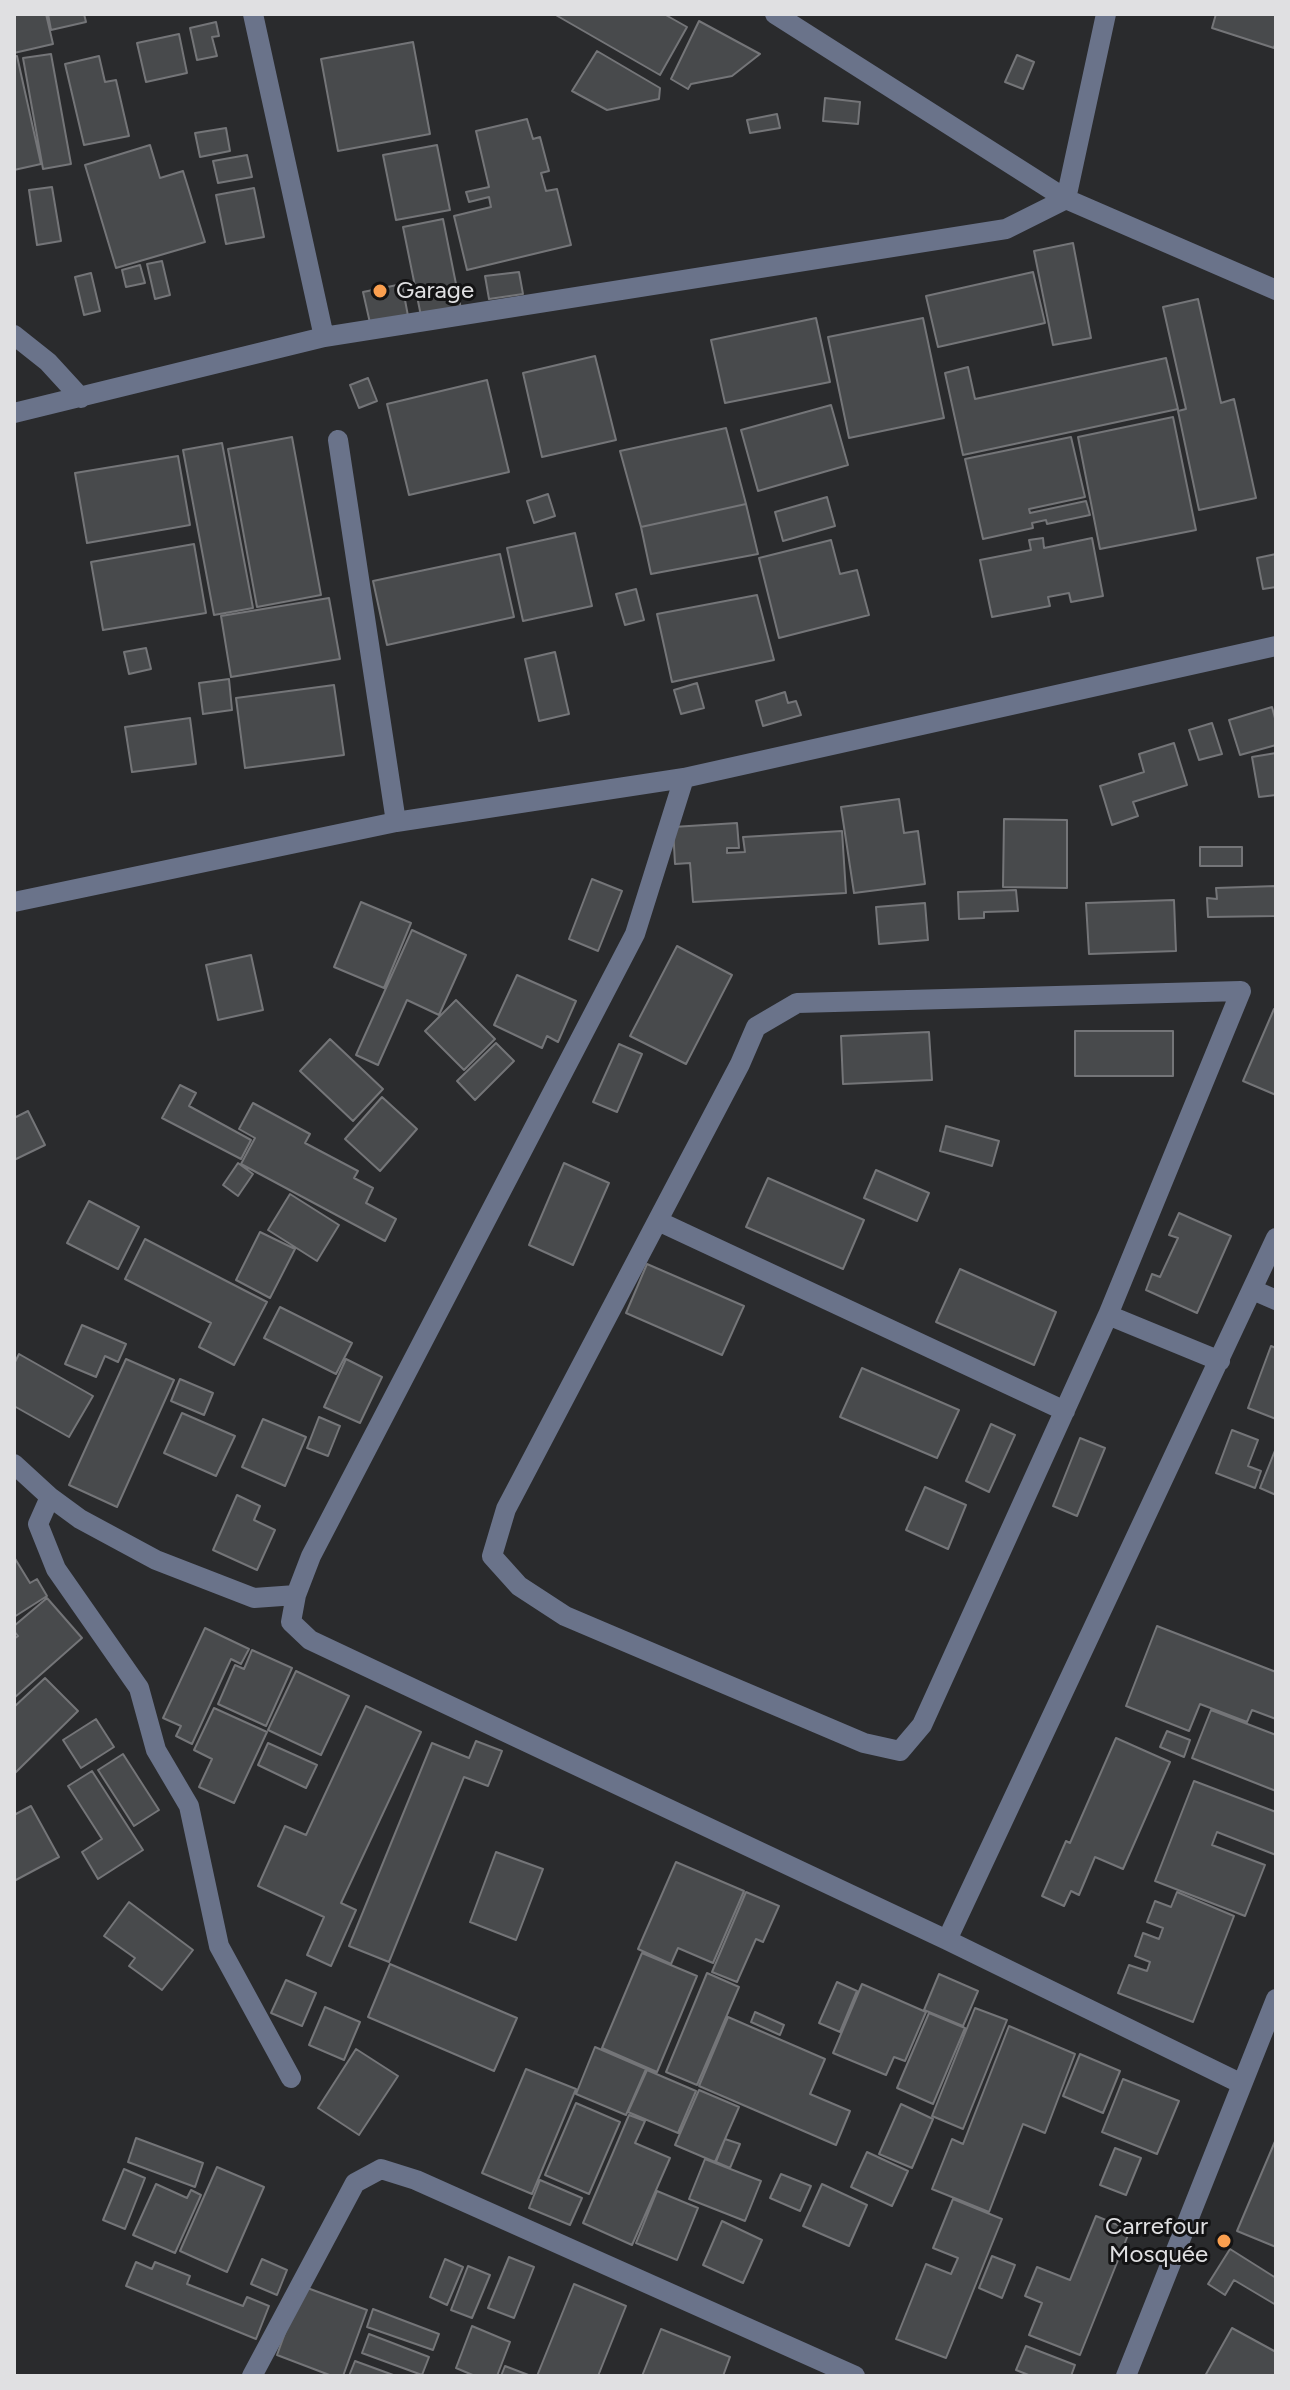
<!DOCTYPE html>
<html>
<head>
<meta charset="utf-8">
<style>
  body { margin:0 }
  #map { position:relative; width:1290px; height:2390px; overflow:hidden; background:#2a2b2d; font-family:Figtree,sans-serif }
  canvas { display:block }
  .frame { position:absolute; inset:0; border:16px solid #e0e0e2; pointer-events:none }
</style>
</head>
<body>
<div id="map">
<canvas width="1290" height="2390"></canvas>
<div class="frame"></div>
</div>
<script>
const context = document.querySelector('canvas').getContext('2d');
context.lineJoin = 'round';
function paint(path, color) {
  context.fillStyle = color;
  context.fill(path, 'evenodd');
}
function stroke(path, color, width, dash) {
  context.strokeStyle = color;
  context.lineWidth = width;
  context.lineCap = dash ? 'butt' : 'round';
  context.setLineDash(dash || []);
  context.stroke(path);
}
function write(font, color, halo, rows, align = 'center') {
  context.font = font + ' Figtree,sans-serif';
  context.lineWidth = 6;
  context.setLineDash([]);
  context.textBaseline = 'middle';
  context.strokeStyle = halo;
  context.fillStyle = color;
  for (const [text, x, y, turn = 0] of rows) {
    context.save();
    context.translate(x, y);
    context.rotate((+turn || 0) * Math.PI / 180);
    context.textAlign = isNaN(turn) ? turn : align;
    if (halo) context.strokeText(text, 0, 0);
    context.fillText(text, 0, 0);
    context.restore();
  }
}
const building = new Path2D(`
  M14,14H46L53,44L14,53Z
  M48,14H84L86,22L51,30Z
  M554,14H664L687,27L660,75Z
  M1216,14H1276V41L1274,48L1212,28Z
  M699,21L760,54L732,76L691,84L688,89L671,79Z
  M216,22L219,36L212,37L217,56L197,60L190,28Z
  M179,34L187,73L146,82L137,43Z
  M413,42L430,134L338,151L321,59Z
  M597,51L660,88L659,99L607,110L572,91Z
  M51,54L71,164L43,169L23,58Z
  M1017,55L1034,62L1023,89L1005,82Z
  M14,56H17L41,164L14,170Z
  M99,56L105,82L116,80L129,136L84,145L65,64Z
  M825,98L860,102L858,124L823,121Z
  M777,114L780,128L750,133L747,120Z
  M527,119L533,139L540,137L549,171L541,173L546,191L557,189L571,245L467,270L454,216L491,207L489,197L469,202L466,192L489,187L476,131Z
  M226,128L230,151L200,157L195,133Z
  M150,145L160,178L183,171L205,242L116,268L85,165Z
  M437,145L450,210L396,220L383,155Z
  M247,155L252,177L218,183L213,161Z
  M52,187L61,241L37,245L29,190Z
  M254,188L264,237L226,244L216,195Z
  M443,219L461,309L421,316L403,227Z
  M1073,243L1091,338L1053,345L1034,251Z
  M162,261L170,295L155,299L147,264Z
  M140,265L145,283L126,287L122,270Z
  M519,272L523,294L489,299L485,276Z
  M1033,272L1045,323L938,347L926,296Z
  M91,273L100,311L84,315L75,277Z
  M402,284L408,316L370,323L363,292Z
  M1198,299L1221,403L1234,399L1256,498L1199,510L1178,411L1186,409L1163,307Z
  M816,318L830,382L725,403L711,340Z
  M923,318L944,418L849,438L828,337Z
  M595,356L616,440L542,457L523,373Z
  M1166,358L1178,409L963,455L945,373L968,367L975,399Z
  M368,378L377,401L359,408L350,385Z
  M487,380L509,472L409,495L387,404Z
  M831,405L848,465L758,491L741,430Z
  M1173,417L1196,530L1100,549L1078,437Z
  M726,428L746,504L641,527L620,451Z
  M292,437L321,595L257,607L228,449Z
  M1071,437L1085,497L1029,509L1030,513L1086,501L1090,515L1047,524L1046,520L1032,523L1033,528L983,539L965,459Z
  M222,443L253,608L214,615L183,450Z
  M178,456L190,525L87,543L75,473Z
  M548,494L555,516L534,523L527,501Z
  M827,497L835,526L783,541L775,512Z
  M746,504L758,554L651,574L641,527Z
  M575,533L592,606L523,621L507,548Z
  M1043,538L1044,548L1092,538L1103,596L1071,602L1069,593L1048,597L1050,606L992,617L980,560L1031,550L1029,540Z
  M831,540L840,574L857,570L869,615L779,638L759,558Z
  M194,544L206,613L103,630L91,562Z
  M500,554L514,617L387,645L373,581Z
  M1276,554V587L1263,589L1257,558Z
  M636,589L644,620L625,625L616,594Z
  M757,595L774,660L672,682L657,614Z
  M329,598L340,659L231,677L221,616Z
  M146,648L151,669L129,674L124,652Z
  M555,652L569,714L539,721L525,659Z
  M229,679L232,710L203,714L199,683Z
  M697,683L704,708L681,714L674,690Z
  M334,685L344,755L245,768L236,698Z
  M785,692L788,703L796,701L801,715L763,726L756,701Z
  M1272,707L1276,722V745L1240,755L1229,720Z
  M190,718L196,764L132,772L125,727Z
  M1212,723L1222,754L1199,760L1189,730Z
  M1174,743L1187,785L1133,802L1138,816L1112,825L1100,786L1144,772L1139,754Z
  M1276,753V795L1259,797L1252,757Z
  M899,799L904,833L918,831L925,884L854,893L841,807Z
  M1004,819L1067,820V888L1003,887Z
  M737,823L739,848H727V853L745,852L743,837L842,831L846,893L693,902L690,863L675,864L673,827Z
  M1200,847H1242V866H1200Z
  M592,879L622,891L598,951L569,939Z
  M1276,886V916L1208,917L1207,898L1217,899L1216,888Z
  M1016,890L1018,911L984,912V918L959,919L958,892Z
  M1174,900L1176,951L1089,954L1086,903Z
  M361,902L411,923L384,988L334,967Z
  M925,903L928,940L879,944L876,907Z
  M412,930L466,955L439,1015L407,1000L378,1065L356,1055Z
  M677,946L732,975L686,1064L630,1036Z
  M251,955L263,1010L218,1020L206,965Z
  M517,975L576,1001L558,1042L547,1036L542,1048L494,1025Z
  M456,1000L495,1039L464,1070L425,1031Z
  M1274,1009L1276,1010V1095L1243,1081Z
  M1075,1031H1173V1076H1075Z
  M929,1032L932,1080L843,1084L841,1036Z
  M330,1039L383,1089L353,1121L300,1071Z
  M496,1043L514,1061L475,1100L457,1081Z
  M619,1044L642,1054L617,1112L593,1102Z
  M180,1085L196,1093L189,1106L251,1140L241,1159L162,1118Z
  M382,1097L417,1129L380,1171L345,1139Z
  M253,1103L310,1134L305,1143L358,1171L354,1178L373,1188L366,1203L396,1219L385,1241L241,1164L255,1138L239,1129Z
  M28,1111L45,1145L14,1160V1118Z
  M946,1126L999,1141L992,1166L940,1151Z
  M238,1163L253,1174L238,1196L223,1185Z
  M564,1163L609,1183L573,1265L529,1245Z
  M876,1170L929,1193L917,1221L864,1198Z
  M768,1178L864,1220L843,1269L746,1227Z
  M290,1194L339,1225L317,1261L268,1230Z
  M89,1201L139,1227L118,1269L67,1243Z
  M1179,1213L1231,1236L1197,1313L1146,1290L1152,1274L1160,1277L1178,1238L1169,1235Z
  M260,1232L295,1249L270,1298L236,1280Z
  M145,1239L267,1302L234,1365L199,1347L211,1323L125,1279Z
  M647,1264L744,1306L722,1355L626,1313Z
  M960,1269L1056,1312L1034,1365L936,1322Z
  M280,1307L352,1343L336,1374L264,1338Z
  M82,1325L126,1344L118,1362L105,1356L96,1377L65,1364Z
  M1271,1346L1276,1348V1419L1248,1408Z
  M19,1354L93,1396L69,1437L14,1406V1364Z
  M126,1359L174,1380L117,1507L69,1485Z
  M346,1359L382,1377L360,1423L324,1407Z
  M862,1368L959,1410L937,1458L840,1417Z
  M180,1379L213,1393L204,1415L171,1401Z
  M182,1413L235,1436L216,1476L164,1453Z
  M319,1417L340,1426L328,1456L307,1448Z
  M263,1419L306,1437L285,1486L242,1467Z
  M991,1424L1015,1435L989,1492L966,1481Z
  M1232,1430L1258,1440L1248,1466L1261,1471L1255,1488L1216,1473Z
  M1080,1438L1105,1448L1077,1516L1053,1506Z
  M1276,1448V1495L1260,1488Z
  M925,1487L966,1505L948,1549L906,1530Z
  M237,1495L260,1506L254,1520L275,1530L257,1570L213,1550Z
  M14,1557L30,1583L37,1579L47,1596L14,1617Z
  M47,1598L82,1638L14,1698V1639L18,1636L14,1631V1626Z
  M1157,1626L1276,1672V1719L1252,1710L1247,1722L1200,1704L1189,1731L1126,1706Z
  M205,1628L249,1649L241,1664L231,1659L192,1744L176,1736L181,1726L163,1718Z
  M252,1650L292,1668L266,1726L218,1704L235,1665L244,1669Z
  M296,1671L349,1696L321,1755L268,1730Z
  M45,1678L78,1711L14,1774V1707Z
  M366,1706L421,1732L341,1903L356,1910L331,1966L307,1955L324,1917L258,1886L285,1826L306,1835Z
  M214,1708L267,1732L234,1803L199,1787L212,1759L194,1750Z
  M1211,1710L1276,1735V1791L1192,1758Z
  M96,1719L114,1747L81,1768L63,1740Z
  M1167,1731L1190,1740L1184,1757L1160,1747Z
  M1116,1738L1170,1762L1123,1869L1095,1857L1079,1895L1071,1891L1064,1906L1042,1896L1066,1841L1070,1843Z
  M476,1741L502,1751L488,1786L464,1777L389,1962L349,1946L432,1743L469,1758Z
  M268,1743L317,1765L306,1788L258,1765Z
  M123,1754L159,1810L134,1826L98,1770Z
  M92,1771L143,1850L98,1879L82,1852L102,1839L68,1786Z
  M1194,1781L1276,1812V1855L1217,1832L1212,1845L1265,1865L1245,1916L1155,1881Z
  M31,1806L59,1857L14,1881V1815Z
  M496,1852L543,1869L516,1940L470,1922Z
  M676,1862L744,1891L713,1963L678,1948L671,1964L638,1949Z
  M746,1892L779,1906L763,1942L756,1939L737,1982L712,1972Z
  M1177,1892L1234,1916L1193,2022L1118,1993L1129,1965L1147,1971L1150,1962L1135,1956L1143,1933L1159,1939L1163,1928L1147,1922L1155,1901L1171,1907Z
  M129,1902L193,1950L162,1990L129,1966L135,1958L104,1936Z
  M642,1953L697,1976L657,2072L602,2048Z
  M390,1964L517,2018L494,2071L368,2017Z
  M707,1973L739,1987L697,2085L666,2072Z
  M939,1974L978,1991L963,2026L924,2010Z
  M286,1980L316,1993L302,2026L271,2013Z
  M837,1982L857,1991L840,2032L819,2023Z
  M862,1984L926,2012L905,2061L894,2057L886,2075L833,2053Z
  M325,2007L360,2022L344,2060L309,2045Z
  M975,2008L1007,2020L963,2129L932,2116Z
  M755,2012L784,2025L780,2035L751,2022Z
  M929,2013L965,2028L933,2104L897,2088Z
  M728,2017L825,2059L810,2094L850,2111L836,2145L699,2086Z
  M1009,2026L1075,2054L1045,2133L1023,2124L989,2212L932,2189L952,2139L963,2144Z
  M595,2047L646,2069L626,2115L576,2094Z
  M356,2049L398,2076L359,2135L318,2108Z
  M1080,2054L1120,2071L1103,2113L1063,2096Z
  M526,2069L576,2089L532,2194L482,2173Z
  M647,2070L696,2091L678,2133L628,2112Z
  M1123,2079L1179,2101L1157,2154L1102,2132Z
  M699,2090L739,2107L715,2162L675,2145Z
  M576,2103L620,2122L589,2194L545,2175Z
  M901,2104L933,2119L912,2168L879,2154Z
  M629,2115L645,2121L635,2143L670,2158L632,2245L583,2223Z
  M136,2138L203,2163L195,2187L128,2162Z
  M725,2139L740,2144L730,2168L716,2162Z
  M1276,2139V2247L1237,2231Z
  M1115,2148L1141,2158L1126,2195L1100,2185Z
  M867,2152L908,2171L892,2206L851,2187Z
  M705,2159L761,2181L745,2221L689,2199Z
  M217,2167L264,2187L227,2272L180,2251Z
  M124,2169L145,2178L125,2229L103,2220Z
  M781,2174L811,2186L800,2211L770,2198Z
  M540,2180L582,2198L570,2225L529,2208Z
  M156,2184L187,2198L191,2190L201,2195L175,2253L133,2235Z
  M822,2184L867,2205L849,2246L803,2226Z
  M657,2191L698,2208L677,2260L636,2243Z
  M953,2199L1002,2219L946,2358L896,2339L926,2264L951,2274L958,2258L933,2248Z
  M1096,2216L1130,2230L1080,2355L1029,2335L1042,2303L1025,2296L1037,2267L1070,2280Z
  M722,2221L762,2240L743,2283L703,2265Z
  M1230,2249L1276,2278V2305L1234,2280L1225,2295L1208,2284Z
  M992,2256L1015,2265L1002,2298L979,2288Z
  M509,2257L534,2267L514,2318L488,2308Z
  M262,2259L287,2270L277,2295L251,2284Z
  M445,2259L463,2267L447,2305L430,2297Z
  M136,2262L152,2269L155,2262L190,2276L187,2284L243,2306L247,2297L269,2306L256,2339L126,2286Z
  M468,2266L490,2275L472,2318L451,2310Z
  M574,2284L626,2306L598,2376H537Z
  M302,2286L367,2310L343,2376H332L277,2355Z
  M373,2309L439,2334L433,2350L367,2327Z
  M472,2326L510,2342L497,2376H475L456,2368Z
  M1232,2328L1276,2352V2376H1205Z
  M661,2329L730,2357L723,2376H642Z
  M369,2334L429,2357L422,2375L362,2353Z
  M1026,2346L1075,2365L1071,2376H1031L1016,2370Z
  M355,2361L396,2376H349Z
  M505,2366L531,2376H501Z`);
paint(building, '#484a4c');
stroke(building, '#747578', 2);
stroke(new Path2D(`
  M253,14L324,337
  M775,14L1066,199L1276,290
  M1066,199L1106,14
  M14,335L48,362L81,398
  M14,413L324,337L1006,229L1066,199
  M338,440L396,822
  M684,778L635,934L311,1556L296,1595L291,1622L310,1640L947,1940L1242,2084
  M14,902L396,822L684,778L1276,646
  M658,1221L1065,1411
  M1253,1290L1276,1300
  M1108,1315L922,1725L900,1751L864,1743L565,1616L519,1586L492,1556L506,1509L740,1064L756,1027L797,1003L1241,991L1108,1315L1220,1361
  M14,1464L50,1497
  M947,1940L1276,1238
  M291,2078L219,1946L189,1806L156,1750L139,1688L56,1569L38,1524L50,1497L80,1519L156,1560L254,1598L296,1595
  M252,2376L355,2183L381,2169L416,2180L855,2376
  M1126,2376L1276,1999`), '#6a738a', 20);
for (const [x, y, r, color] of [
  [380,291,8,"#fa9f4f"],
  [1224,2241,8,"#fa9f4f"]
]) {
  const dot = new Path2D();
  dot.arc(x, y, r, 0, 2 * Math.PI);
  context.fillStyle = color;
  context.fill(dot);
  stroke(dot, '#131314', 3);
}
write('24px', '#e0e0e2', '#131314', [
  ["Garage",396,291],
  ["Carrefour",1208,2227,"right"],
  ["Mosquée",1208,2255,"right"]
], 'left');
</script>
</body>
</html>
